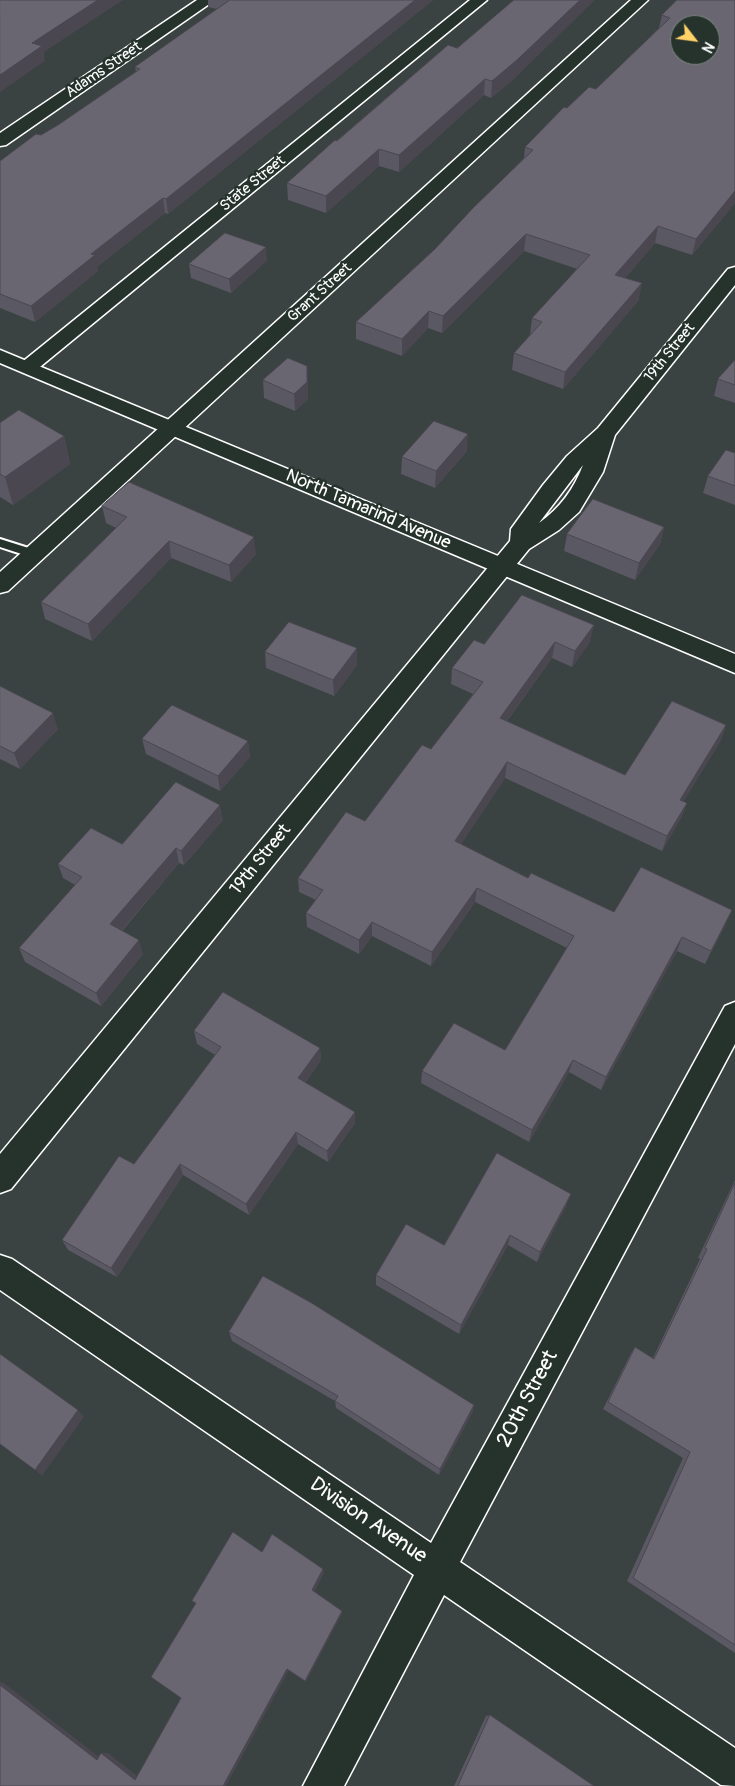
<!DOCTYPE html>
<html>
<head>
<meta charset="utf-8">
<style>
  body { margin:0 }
  #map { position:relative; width:735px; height:1786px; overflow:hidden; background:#3a4242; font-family:Pangolin,sans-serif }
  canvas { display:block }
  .north { position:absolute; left:670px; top:15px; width:50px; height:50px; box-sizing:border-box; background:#26332d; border:1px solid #7d8581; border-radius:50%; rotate:120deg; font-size:14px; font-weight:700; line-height:20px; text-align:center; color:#fff }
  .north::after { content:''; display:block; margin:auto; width:18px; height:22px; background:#ffd166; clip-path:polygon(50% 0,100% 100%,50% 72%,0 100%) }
</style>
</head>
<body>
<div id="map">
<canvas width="735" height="1786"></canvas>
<div class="north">N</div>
</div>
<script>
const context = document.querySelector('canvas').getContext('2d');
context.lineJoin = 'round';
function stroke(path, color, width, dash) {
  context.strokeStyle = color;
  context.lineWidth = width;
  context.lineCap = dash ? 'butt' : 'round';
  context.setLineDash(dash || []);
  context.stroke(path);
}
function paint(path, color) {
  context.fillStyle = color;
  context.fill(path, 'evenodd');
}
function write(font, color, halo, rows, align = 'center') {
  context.font = font + ' Pangolin,sans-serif';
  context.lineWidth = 5;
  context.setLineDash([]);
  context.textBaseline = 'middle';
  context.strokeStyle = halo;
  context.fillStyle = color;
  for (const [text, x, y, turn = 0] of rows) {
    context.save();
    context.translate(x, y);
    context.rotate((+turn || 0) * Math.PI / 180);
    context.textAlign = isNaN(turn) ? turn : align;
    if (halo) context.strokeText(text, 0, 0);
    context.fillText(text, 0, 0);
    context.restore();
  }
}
const service = new Path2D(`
  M0,539L38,551L40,554L34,558L0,547Z`);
const minor = new Path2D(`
  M197,0H215L6,145L0,146V133Z
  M470,0H487L35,371L28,373L21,371L18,367L21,363Z
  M631,0H648L8,591L0,593V572Z
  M735,267V285L615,435L603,472L579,512L559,530L529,549L11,1189L0,1193V1154L510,541L511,529L543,485L567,456L598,428L728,269ZM583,465C574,489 560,508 539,523Z
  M735,1002V1044L460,1562L735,1748V1786L721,1785L444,1595L344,1786H303L414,1575L0,1290V1255L12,1259L431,1543L725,1006Z`);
const tertiary = new Path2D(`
  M0,350L735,654V673L0,363Z`);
stroke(service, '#fff', 4);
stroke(minor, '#fff', 3);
stroke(tertiary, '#fff', 3);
paint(service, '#26332d');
paint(minor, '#26332d');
paint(tertiary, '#26332d');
paint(new Path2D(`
  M208,0H433L168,214L165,213L97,267L98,271L35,322L0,308V161L58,125L136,72L135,67L217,9L208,7Z
  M677,0L735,203L692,255L655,243L625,278L639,300L563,389L512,370L514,353L530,335L532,318L577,269L524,251L442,333L428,328L402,356L356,339V322L435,249L524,158L525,147L567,108L596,89L659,28L662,15Z
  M448,45L516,77L491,98L484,95L399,172L379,166L326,213L288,200L287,183Z
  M267,260L231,293L191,278L189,264Z
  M735,360V403L714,396L718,379Z
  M307,366L308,399L295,411L264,398L263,380Z
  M0,423L64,436L70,464L13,505L0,497Z
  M467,451L435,488L401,474L402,457Z
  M735,453V505L703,493L708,476Z
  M102,506L256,554L231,582L171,558L92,641L45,619L41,602L116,528L106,523Z
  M664,527L660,544L635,580L564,551L567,534Z
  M590,642L572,667L552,658L507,721L625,775L726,725L721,740L683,802L687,803L681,818L662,851L505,778L461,844L528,878L614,912L726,924L705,964L677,951L601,1090L569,1072L529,1142L421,1083L422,1071L505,1050L567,948L475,902L431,966L372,936L359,954L307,927L306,913L316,900L299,892L298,878L365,821L431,749L473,694L451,684L452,668L484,644Z
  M265,652L357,665L334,696L266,668Z
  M0,686L58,729L20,769L0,759Z
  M142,739L248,741L250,757L220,791L146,754Z
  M223,820L184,865L179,863L122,931L143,954L101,1006L25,962L19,948L75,885L63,878L58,864L122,844Z
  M194,1031L320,1048L321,1060L305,1083L355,1112V1123L328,1162L298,1144L249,1215L183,1175L117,1277L68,1250L62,1240L134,1164L215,1055L197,1044Z
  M735,1180V1653L627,1581L683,1458L603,1409L630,1355L635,1347L653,1358L700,1259L698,1258Z
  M567,1204L537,1262L508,1245L459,1334L376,1285V1275L444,1245Z
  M229,1332L474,1405L472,1413L439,1475L336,1408L335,1401L232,1341Z
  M490,1715L594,1786H454L486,1716Z`), '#5a5862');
paint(new Path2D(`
  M98,0H123L44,52L45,61L0,92V75L32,43Z
  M415,0H433L168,214L166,199Z
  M580,0H595L516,77L491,98L492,81Z
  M485,79L484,95L399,172V155Z
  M379,149V166L326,213V196Z
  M735,191V203L692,255L696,239Z
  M163,198L165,213L97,267L98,271L35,322L31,306L91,254Z
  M658,226L655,243L613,292L615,275Z
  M526,234L524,251L442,333L443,316Z
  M266,247L267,260L231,293L229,279Z
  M642,283L639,300L563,389L565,372Z
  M429,311L428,328L402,356V339Z
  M307,366L308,399L295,411L294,394Z
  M468,434L467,451L435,488L436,471Z
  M64,436L70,464L13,505L5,477Z
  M664,527L660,544L635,580L639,563Z
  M254,537L256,554L231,582L229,565Z
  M169,541L171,558L92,641L88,624Z
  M594,625L590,642L572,667L575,651Z
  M555,642L552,658L498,733L500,718Z
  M357,648V665L334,696L333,680Z
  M53,713L58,729L20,769L14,753Z
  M726,725L721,740L675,815L680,800Z
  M248,741L250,757L220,791L218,776Z
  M507,762L505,778L454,855L455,841Z
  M687,803L681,818L662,851L667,836Z
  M220,805L223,820L184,865L181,851Z
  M176,848L179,863L115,938L110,924Z
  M477,888L475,902L431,966L432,952Z
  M732,910L726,924L705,964L711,951Z
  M372,922V936L359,954V940Z
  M682,937L677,951L601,1090L606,1077Z
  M139,940L143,954L101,1006L96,993Z
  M320,1048L321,1060L299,1091L298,1078Z
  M573,1060L569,1072L529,1142L532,1130Z
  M355,1112V1123L328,1162L327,1151Z
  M296,1132L298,1144L249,1215L246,1204Z
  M180,1164L183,1175L117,1277L111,1268Z
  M571,1194L567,1204L537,1262L540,1252Z
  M510,1235L508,1245L459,1334L461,1325Z
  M474,1405L472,1413L439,1475L440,1469Z
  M78,1410L84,1417L42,1476L35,1470Z
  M323,1569L324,1573L314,1593L312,1590Z
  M342,1611V1614L306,1682L305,1681Z
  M287,1669L289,1670L226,1786H223Z
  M0,1682L4,1683L103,1760H97L0,1685Z
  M101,1753H108L141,1779L135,1780Z`), '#4a4750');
const building = new Path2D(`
  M0,0H98L32,43L42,46L0,75Z
  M230,0H415L166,199L163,198L91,254L95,255L31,306L0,294V161L36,134L41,135L58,125L140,69L135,67Z
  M514,0H580L517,60L492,81L485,79L399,155L379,149L326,196L287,183L335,140L337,141L448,45L457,48Z
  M677,0H735V191L696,239L658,226L615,275L642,283L565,372L514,353L542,322L532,318L590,255L526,234L443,316L429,311L402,339L356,322L435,249L473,208L533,150L525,147L564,107L567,108L589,87L596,89L670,18L662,15ZM680,25H710V55H680Z
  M225,233L266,247L229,279L189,264Z
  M288,358L307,366V382L294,394L263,380Z
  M735,360V385L718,379Z
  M19,410L64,436L5,477L0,474V423Z
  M434,421L468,434L436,471L402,457Z
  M726,450L735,453V486L708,476Z
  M129,482L254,537L229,565L169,541L88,624L41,602L127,517L102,506Z
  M593,499L664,527L639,563L567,534Z
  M522,595L594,625L575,651L555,642L500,718L625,775L672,701L726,725L680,800L687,803L667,836L507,762L455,841L528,878L531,873L614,912L641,867L732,910L711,951L682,937L606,1077L573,1060L532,1130L422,1071L454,1023L505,1050L574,936L477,888L432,952L372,922L359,940L306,913L323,890L298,878L346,812L365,821L422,745L431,749L483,682L452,668L474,640L484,644Z
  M289,622L357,648L333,680L265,652Z
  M0,686L53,713L14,753L0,746Z
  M172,705L248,741L218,776L142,739Z
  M176,782L220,805L181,851L176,848L110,924L139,940L96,993L19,948L82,877L58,864L91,828L122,844Z
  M223,992L320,1048L298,1078L355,1112L327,1151L296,1132L246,1204L180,1164L111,1268L62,1240L119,1156L134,1164L221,1047L194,1031Z
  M497,1153L571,1194L540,1252L510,1235L461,1325L376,1275L406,1224L444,1245Z
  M735,1183V1645L633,1578L690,1452L608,1402L635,1347L654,1359L707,1249L705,1248Z
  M263,1276L310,1302L474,1405L440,1469L335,1401L338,1396L229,1332Z
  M0,1354L78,1410L35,1470L0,1444Z
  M233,1532L262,1552L272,1534L323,1569L312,1590L342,1611L305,1681L287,1669L223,1786H0V1685L97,1760L101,1753L135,1780L181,1698L151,1677L196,1603L192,1601Z
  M490,1715L594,1786H458Z`);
paint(building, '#696672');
stroke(building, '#4a4750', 1);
write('15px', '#fff', '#26332d', [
  ["Adams Street",104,70,-34],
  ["State Street",253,184,-39],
  ["Grant Street",320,293,-42],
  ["19th Street",670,353,-51]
]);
write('18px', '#fff', '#26332d', [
  ["North Tamarind Avenue",368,510,23],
  ["19th Street",261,860,-51]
]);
write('21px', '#fff', '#26332d', [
  ["20th Street",528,1399,-62],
  ["Division Avenue",368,1521,34]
]);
</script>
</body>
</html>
